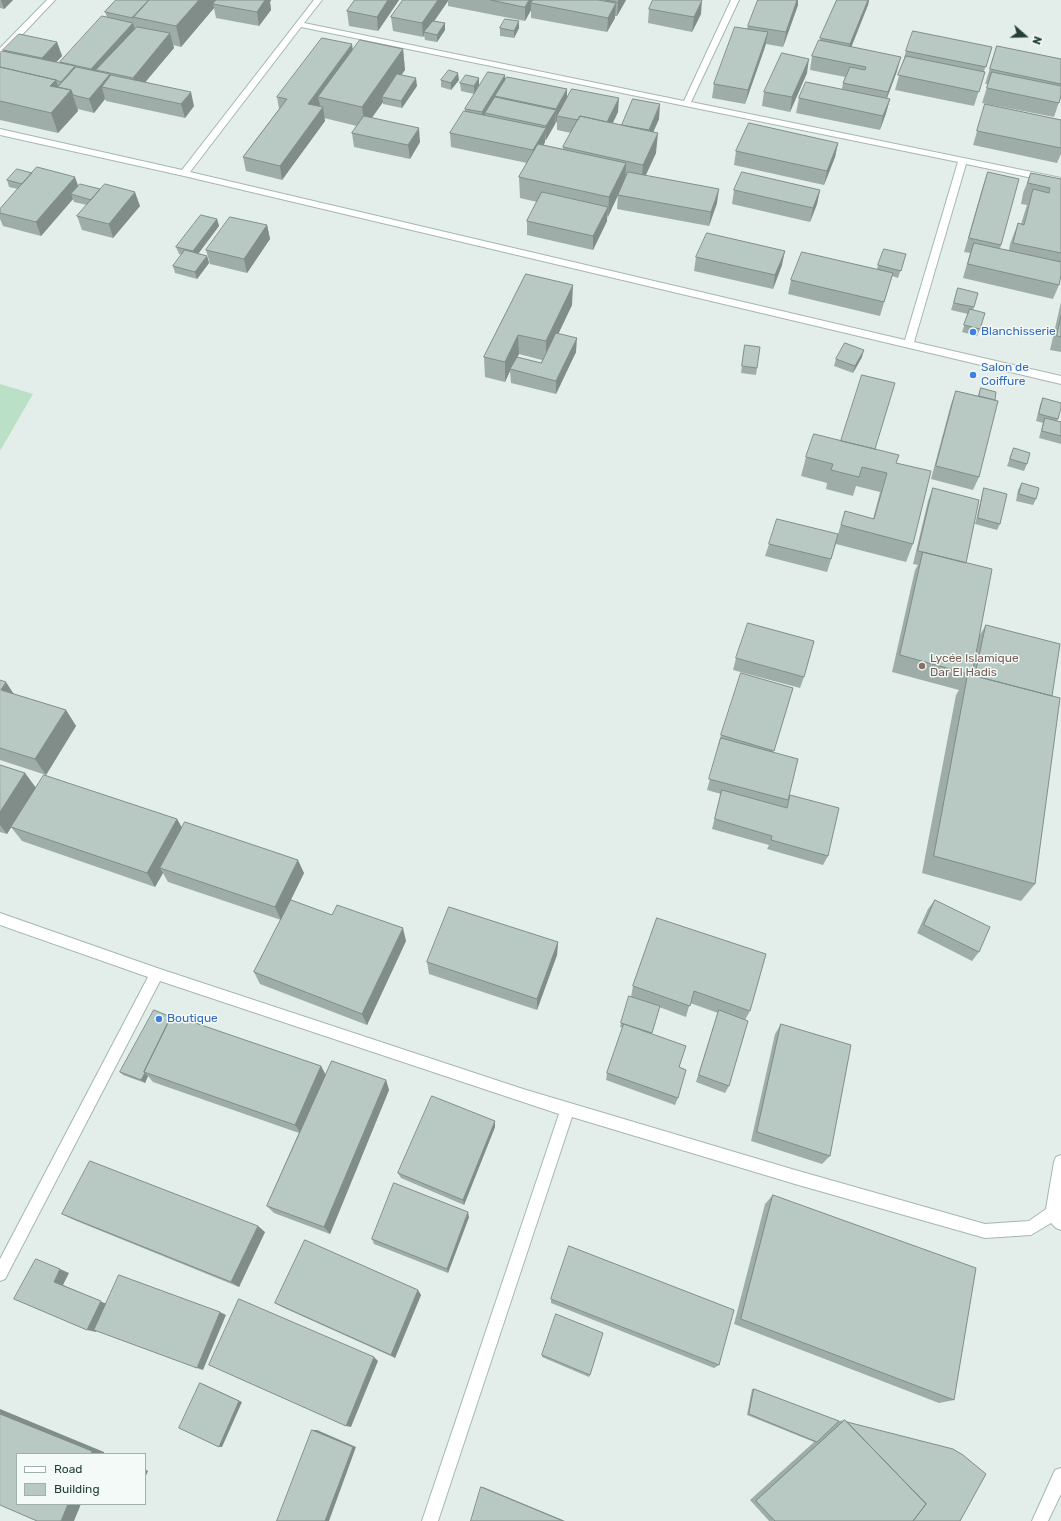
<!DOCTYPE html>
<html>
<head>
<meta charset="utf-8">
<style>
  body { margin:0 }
  #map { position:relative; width:1061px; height:1521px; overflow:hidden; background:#e3eeea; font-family:Rubik,sans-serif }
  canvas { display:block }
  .legend { position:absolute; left:16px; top:1453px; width:130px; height:52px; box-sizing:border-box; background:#f4faf8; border:1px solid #a0b0ac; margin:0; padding:5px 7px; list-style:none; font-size:12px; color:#22413a }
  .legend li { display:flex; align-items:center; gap:8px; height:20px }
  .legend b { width:20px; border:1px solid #a0b0ac }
  .north { position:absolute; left:1005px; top:16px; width:40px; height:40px; -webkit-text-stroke:3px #f4faf8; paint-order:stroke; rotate:110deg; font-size:11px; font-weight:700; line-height:16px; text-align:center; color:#22413a }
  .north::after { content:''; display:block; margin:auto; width:14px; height:18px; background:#22413a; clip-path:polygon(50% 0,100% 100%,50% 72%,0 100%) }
</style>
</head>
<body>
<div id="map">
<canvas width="1061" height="1521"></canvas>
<ul class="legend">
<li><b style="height:5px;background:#fff"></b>Road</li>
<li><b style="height:11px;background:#b8c9c3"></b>Building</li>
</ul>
<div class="north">N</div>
</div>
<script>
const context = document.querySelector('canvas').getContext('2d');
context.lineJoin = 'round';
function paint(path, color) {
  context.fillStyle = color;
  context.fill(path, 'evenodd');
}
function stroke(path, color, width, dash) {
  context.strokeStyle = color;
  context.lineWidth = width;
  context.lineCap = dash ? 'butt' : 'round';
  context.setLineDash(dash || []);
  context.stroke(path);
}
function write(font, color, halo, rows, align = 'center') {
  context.font = font + ' Rubik,sans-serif';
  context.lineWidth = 3;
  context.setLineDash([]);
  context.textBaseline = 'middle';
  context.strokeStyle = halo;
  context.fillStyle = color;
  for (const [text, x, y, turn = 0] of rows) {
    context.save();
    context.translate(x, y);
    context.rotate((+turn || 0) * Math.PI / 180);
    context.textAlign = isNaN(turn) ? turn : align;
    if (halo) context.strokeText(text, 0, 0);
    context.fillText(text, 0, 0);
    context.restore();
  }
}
paint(new Path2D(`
  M0,384L33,394L0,451Z`), '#bbe0c8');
const street = new Path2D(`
  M47,0H55L3,55H0V48Z
  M314,0H322L304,23L684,101L731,0H739L691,102L1061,178V184L966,164L914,342L1061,376V384L184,176L0,135V129L182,170ZM301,27L958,162L905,340L190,172Z
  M0,913L157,968L523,1089L795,1170L985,1224L1029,1221L1046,1209L1054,1162L1056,1157L1061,1155V1230L1056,1228L1051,1223L1031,1235L985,1238L795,1184L572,1117L438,1521H422L559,1114L160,981L5,1279L0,1281V1259L148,977L0,925Z
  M1061,1468V1494L1048,1521H1032L1055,1470Z`);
stroke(street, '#a5b7b2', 2);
paint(street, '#fff');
paint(new Path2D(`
  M0,0H13L4,9L0,8Z
  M116,0H271L270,2L271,10L259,26L216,18L214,8L181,47L173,45L174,48L145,82L194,106L185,118L106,101L105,99L94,113L78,109V111L58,133L0,120V53L4,51L3,50L57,42L62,56L56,62L60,63V62L107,17L105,12Z
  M355,0H399L378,31L349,26L347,11Z
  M403,0H626L617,16H615V18L607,32L531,18V10L525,21L448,6V1L434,21L445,23V30L437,42L425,40L424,35L423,37L393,31L391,17Z
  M837,0H869L868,5L851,47L897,71L887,98L890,99L886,113L880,130L796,113L799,98L842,89L843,83L845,77L810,70L812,56L820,40Z
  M798,5L783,47L766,44L745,104L712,98L714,84L747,29L748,26Z
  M649,9L701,14L692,32L648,23Z
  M500,28H519L514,38L500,36Z
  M997,46L1061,59V99H1060L1054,117L982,103L988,84H985Z
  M992,47L984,71L985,72L974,106L895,90L906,51Z
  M403,49L405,70L401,75L417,86L402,108L383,104V102L372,118L420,142L410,159L354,147L352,133L357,126L324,118L325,121L282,180L246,171L243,157L279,109L277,97L353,50Z
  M807,73L790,112L762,106L764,92Z
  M505,75V80L618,112L613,123L622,125L659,119L653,132L656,153L646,175L717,203L709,226L617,209L618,196L607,217V221L593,250L527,235V221L537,202L520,198L519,177L527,163L451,147L450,133L465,111V109ZM557,121V130L571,133L563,147V149L544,145L545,140H546Z
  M479,78V85L474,94L461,91L460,83Z
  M441,80H459L451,90L441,87Z
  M985,104L1061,120V154L1057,163L973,145Z
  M838,143L835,157L824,185L734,165L736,151Z
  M988,172L1001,245L1000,249L1009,250L1010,244L1018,223L1021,224L1027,205L1021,204L1023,193L1031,173L1061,179V275L1059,285L1053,299L963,278L970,253L964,252L983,186Z
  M7,180L78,186L140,206L113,238L82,230L77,216L87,205L74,202L73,199L41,236L3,226L0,219V209L18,189L9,187Z
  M734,190H820L817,204L810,222L732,204Z
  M217,219L219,226L198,254L207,256L209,263L197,279L175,273L173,266L182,255L179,254L176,247Z
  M267,225L270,239L247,273L210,264L206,250Z
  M906,254L898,278L892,276L880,316L788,294L791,280L877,269L878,265Z
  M696,257L782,265L773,289L694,271Z
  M526,274L572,305L558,334L576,352L556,394L511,383L510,371L505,382L485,377L484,357ZM519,354L542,360L541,363L517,357Z
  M958,288L974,307L973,310L980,329L977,336L962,332L968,314L951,310Z
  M1061,302V352L1050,350Z
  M745,345L757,368L756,375L741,373Z
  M862,357L853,373L834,366L836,359Z
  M981,388L979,477L973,490L931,479L951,404L956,391L978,396Z
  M1043,398L1058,419L1057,421L1061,422V444L1039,438L1043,423L1036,421L1040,405Z
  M1014,448L1027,464L1024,471L1007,466L1011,455Z
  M875,449L896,463L913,544L906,562L836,544L827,572L765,556L769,544L838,534L845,511L873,519L880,492L856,486L853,496L826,489L827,483L801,476L806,457Z
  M1022,483L1036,499L1033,505L1016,501L1018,490Z
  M933,488L966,563L979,636L986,625L1052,696L1035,884L1021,901L922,873L956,695L959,690L892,672L915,570L918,565L913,564L928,501Z
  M984,488L1000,524L997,530L975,524L982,495Z
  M736,658L804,677L800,688L733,670Z
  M0,680L14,694L66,710L76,726L46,775L0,760Z
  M793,688L773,752L788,800L785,807L790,795L828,856L823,865L767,849L769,845L712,829L721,794L707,790L719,746H718L721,735Z
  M0,765L25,773L36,788L177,819L182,828L304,873L283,916L332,915L406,941L367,1025L260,984L254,972L281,920L168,882L163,873L155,887L22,841L11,827L7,834L0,832Z
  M935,900L979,952L972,961L917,933L928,909Z
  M657,918L750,1011L745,1020L729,1086L725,1093L696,1082L718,1013L690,1003L686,1017L659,1007L651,1034L679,1067L678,1098L675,1105L606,1080L607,1073L623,1028L620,1027L621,1023L631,997L633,986Z
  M558,942L557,955L537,1010L429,974L427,962Z
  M171,1017L321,1066L326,1075L386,1080L389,1090L330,1234L274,1213L267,1206L299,1133L153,1082L148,1076L145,1083L123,1075L120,1072Z
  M781,1024L830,1156L822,1164L751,1141L775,1034Z
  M495,1121V1127L464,1205L401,1178L398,1173Z
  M773,1195L954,1400L939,1403L734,1324L765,1204Z
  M62,1214L265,1232L239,1287L74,1220Z
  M469,1217L448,1273L374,1244L372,1239Z
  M421,1295L395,1358L282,1307L275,1303Z
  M551,1299L719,1365L714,1368L551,1303Z
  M542,1355L590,1375L589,1377L542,1357Z
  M752,1389H754L839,1421L845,1420L960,1521H769L750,1500L814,1442L747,1415Z`), '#9eada8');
paint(new Path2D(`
  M1,0H13L4,9Z
  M199,0H221L213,4L214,8L181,47L176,26Z
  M263,0H271L270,2L271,10L259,26L257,12Z
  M388,0H399L378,31L377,17Z
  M438,0H448V1L426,33L424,32V35L423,37L422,23Z
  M529,0H536L531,3V10L525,21V7Z
  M619,0H626L617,16L618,2Z
  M702,0L701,14L692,32L694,17Z
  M797,0H798V5L783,47L786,32Z
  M868,0H869L868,5L847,58L850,44Z
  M616,3L615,18L607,32L608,18Z
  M519,21V28L514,38V31Z
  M133,23L137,37L96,70L99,80L96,83L91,69Z
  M445,23V30L437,42V35Z
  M768,32L765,47L745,104L748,90Z
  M170,33L174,48L137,92L133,78Z
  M57,42L62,56L47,72L42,58Z
  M352,44L354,58L318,97L320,105L310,118L308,104Z
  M403,49L405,70L385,98L382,97L383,102L365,127L362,107Z
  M901,57L897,71L884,106L888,92Z
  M809,59L807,73L790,112L792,97Z
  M75,66L79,81L65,94L61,82Z
  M458,73L459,80L451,90V83Z
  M110,74L115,88L102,87L105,99L94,113L89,99Z
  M505,75V89L495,96L496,105L485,113V122L482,126V112Z
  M416,78L417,86L402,108L401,101Z
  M479,78V85L474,94V86Z
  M56,80L60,93L50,86Z
  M567,89V103L557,116V121L556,123V109Z
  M71,90L78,111L58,133L51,113Z
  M191,92L194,106L185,118L181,104Z
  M619,98L618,112L604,140L605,125Z
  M890,99L886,113L880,130L883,116Z
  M660,104L659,119L648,144L649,130Z
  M323,107L325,121L282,180L280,166Z
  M556,110L555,124L546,140V126Z
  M419,128L420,142L410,159L408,145Z
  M546,128L545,142L533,164V150Z
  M658,133L656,153L641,185L643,165Z
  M838,143L835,157L824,185L827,171Z
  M626,163L625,183L618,195L608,217L609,197Z
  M75,177L80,191L71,194L73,199L41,236L36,222Z
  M719,189L717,203L709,226L711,212Z
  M820,190L817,204L810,222L813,208Z
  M135,192L140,206L113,238L109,224Z
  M608,207L607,221L593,250V236Z
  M217,219L219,226L195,258L193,251Z
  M267,225L270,239L247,273L244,259Z
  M785,251L782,265L773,289L775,275Z
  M207,256L209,263L197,279L195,272Z
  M573,285L572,305L546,360V341Z
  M518,335L519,354L511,370L510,369V371L505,382V362Z
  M577,338L576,352L556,394V381Z
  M864,350L862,357L853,373L855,366Z
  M6,682L17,699L1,690Z
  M66,710L76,726L46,775L35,759Z
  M25,773L36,788L7,834L0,825V812Z
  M177,819L185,833L160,868L163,873L155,887L147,873Z
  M298,860L304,873L281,920L275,907Z
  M403,928L406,941L367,1025L362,1014Z
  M558,942L557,955L537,1010V999Z
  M321,1066L326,1076L301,1134L295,1125Z
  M145,1073L148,1076L145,1083L141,1080Z
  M386,1080L389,1090L330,1234L324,1227Z
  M495,1121V1127L464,1205L463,1200Z
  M468,1212L469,1217L448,1273L447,1269Z
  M258,1226L265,1232L239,1287L231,1282Z
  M60,1269L69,1273L63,1285L109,1305L96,1332L87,1330L54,1282Z
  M418,1290L421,1295L395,1358L391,1355Z
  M220,1312L226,1315L203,1370L197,1368Z
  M374,1357L378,1361L351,1427L346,1426Z
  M200,1383L203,1384L242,1402L222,1447H219Z
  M0,1409L104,1452V1454H91L0,1414Z
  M312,1430H317L356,1447L329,1521H325Z
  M145,1469L148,1471L145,1478Z
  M481,1487H483L565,1521H563Z
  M68,1504H81L74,1521H61Z`), '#818d88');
const building = new Path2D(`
  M116,0H149L133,18L105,12Z
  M149,0H199L176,26L133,17Z
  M216,0H265L257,12L213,4Z
  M355,0H388L377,17L347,11Z
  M403,0H438L422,23L391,17Z
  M491,0H529L525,7Z
  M533,0H598L616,3L608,18L531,3Z
  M606,0H619L618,2Z
  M653,0H702L694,17L649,9Z
  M758,0H797L786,32L748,26Z
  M837,0H868L850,44L820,38Z
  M102,16L133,23L91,69L60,62Z
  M505,19L519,21L514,31L500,28Z
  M433,21L445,23L437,35L424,32Z
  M137,27L170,33L133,78L96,70Z
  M735,27L768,32L748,90L714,84Z
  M913,31L992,47L986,67L906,51Z
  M19,34L57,42L42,58L3,50Z
  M322,38L352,44L308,104L323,107L280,166L243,157L287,99L277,97Z
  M360,40L403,49L362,107L318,97Z
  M819,40L901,57L888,92L843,83L850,67L865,70L866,67L812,56Z
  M997,46L1061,59V84L990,69Z
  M2,51L75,66L61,82L56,80L0,67V53Z
  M782,53L809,59L792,97L764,92Z
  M906,56L985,72L979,92L898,75Z
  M0,67L56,80L50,86L71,90L51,113L0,101Z
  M76,67L110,74L89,99L73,95L71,90L58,87Z
  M449,70L458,73L451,83L441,80Z
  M488,72L505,75L482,112L465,109Z
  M992,72L1061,86V95L1059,103L987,88Z
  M397,74L416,78L401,101L382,97Z
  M111,75L191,92L181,104L102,87Z
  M466,75L479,78L474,86L460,83Z
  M507,77L567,89L556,109L495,96Z
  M806,82L890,99L883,116L799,98Z
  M572,89L619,98L607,122L580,116L578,120L557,116Z
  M495,97L556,110L546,126L485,113Z
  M633,99L660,104L649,130L622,125Z
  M985,104L1061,120V148L977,131Z
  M464,111L546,128L533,150L450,133Z
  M364,116L419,128L408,145L352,133Z
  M580,116L658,133L643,165L563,147Z
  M749,123L838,143L827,171L736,151Z
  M538,144L626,163L609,197L519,177Z
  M37,167L75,177L36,222L0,213V209Z
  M17,169L32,173L22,184L7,180Z
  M628,172L719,189L711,212L618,195Z
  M742,172L820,190L813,208L734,190Z
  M988,172L1019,179L1001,245L969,238Z
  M1031,173L1061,179V253L1013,243L1018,223L1024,225L1033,189L1049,193L1050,188L1028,183Z
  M80,184L100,189L91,200L71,194Z
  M105,184L135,192L109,224L77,216Z
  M542,192L608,207L593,236L527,221Z
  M201,215L217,219L193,251L176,247Z
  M230,217L267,225L244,259L206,250Z
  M707,233L785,251L775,275L696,257Z
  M974,243L1061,262V275L1059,285L968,264Z
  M884,249L906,254L901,271L878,265Z
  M185,250L207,256L195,272L173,266Z
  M802,252L893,273L884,302L791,280Z
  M526,274L573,285L546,341L518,335L505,362L484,357Z
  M958,288L978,293L974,307L954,303Z
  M970,309L985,313L980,329L964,325Z
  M1061,316V337L1057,336Z
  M556,333L577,338L556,381L510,369L517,357L541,363Z
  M845,343L864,350L855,366L836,359Z
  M745,345L760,347L757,368L742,366Z
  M862,375L895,383L875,449L841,441Z
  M981,388L996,392L995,400L979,396Z
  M956,391L998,401L979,477L936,466Z
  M1043,398L1061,403V408L1058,419L1039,414Z
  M1045,418L1061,422V436L1042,431Z
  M814,434L899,455L896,463L931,471L913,544L841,525L845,511L874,519L887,473L862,467L859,477L831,470L833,464L806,457Z
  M1014,448L1030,453L1027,464L1010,459Z
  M1022,483L1039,488L1036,499L1019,494Z
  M933,488L979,500L966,563L918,551Z
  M984,488L1007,494L1000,524L978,518Z
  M777,519L838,534L831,559L769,544Z
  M923,552L992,569L972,675L900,655Z
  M748,623L814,641L804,677L736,658Z
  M986,625L1060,644L1052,696L975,676Z
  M741,673L793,688L774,751L721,735Z
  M968,674L1060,698L1035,884L934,856Z
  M0,680L6,682L1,690L66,710L35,759L0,748Z
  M721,738L798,759L788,800L709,779Z
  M0,765L25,773L0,812Z
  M44,775L177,819L147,873L11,827Z
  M722,790L787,808L790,795L839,808L828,856L771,840L772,836L715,819Z
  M185,822L298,860L275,907L160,868Z
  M291,900L332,915L337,905L403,928L362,1014L254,972Z
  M935,900L990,927L979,952L924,925Z
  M449,907L558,942L537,999L427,962Z
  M657,918L766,954L750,1011L694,991L690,1006L633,986Z
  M629,996L660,1006L652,1033L621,1023Z
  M154,1010L171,1017L144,1072L145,1073L141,1080L120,1072Z
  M719,1010L748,1021L729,1086L699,1075Z
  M172,1015L321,1066L295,1125L144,1072Z
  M624,1024L686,1046L679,1067L686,1070L678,1098L607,1073Z
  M781,1024L851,1045L830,1156L757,1132Z
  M332,1061L386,1080L324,1227L267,1206Z
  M432,1096L495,1121L463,1200L398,1173Z
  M90,1161L258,1226L231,1282L62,1214Z
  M394,1183L468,1212L447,1269L372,1239Z
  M773,1195L976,1268L954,1400L741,1319Z
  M305,1240L418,1290L391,1355L275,1303Z
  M569,1246L734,1310L719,1365L551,1299Z
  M36,1259L60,1269L54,1282L101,1301L87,1330L14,1299Z
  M119,1275L220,1312L197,1368L94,1330Z
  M239,1299L374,1357L346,1426L209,1365Z
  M556,1314L603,1333L590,1375L542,1355Z
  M200,1383L239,1401L219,1447L179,1428Z
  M754,1389L839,1421L817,1442L749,1414Z
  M0,1414L92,1451L91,1454H17V1504H68L61,1521H37L0,1505Z
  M845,1420L926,1504L913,1521H775L756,1501Z
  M847,1422L953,1449L963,1455L986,1474L960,1521H913L926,1504Z
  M312,1430L353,1447L325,1521H277Z
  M481,1487L563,1521H471Z`);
paint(building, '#b8c9c3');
stroke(building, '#818d88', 1);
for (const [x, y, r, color] of [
  [973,332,4,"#3f7fe0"],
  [973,375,4,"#3f7fe0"],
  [922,666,4,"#8d6e63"],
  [159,1019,4,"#3f7fe0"]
]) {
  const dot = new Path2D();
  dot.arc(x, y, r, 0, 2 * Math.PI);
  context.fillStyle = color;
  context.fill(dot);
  stroke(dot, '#f4faf8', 1.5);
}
write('12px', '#366cbe', '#f4faf8', [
  ["Blanchisserie",981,332],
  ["Salon de",981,368],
  ["Coiffure",981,382],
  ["Boutique",167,1019]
], 'left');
write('12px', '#785e54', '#f4faf8', [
  ["Lycée Islamique",930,659],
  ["Dar El Hadis",930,673]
], 'left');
</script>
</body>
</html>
